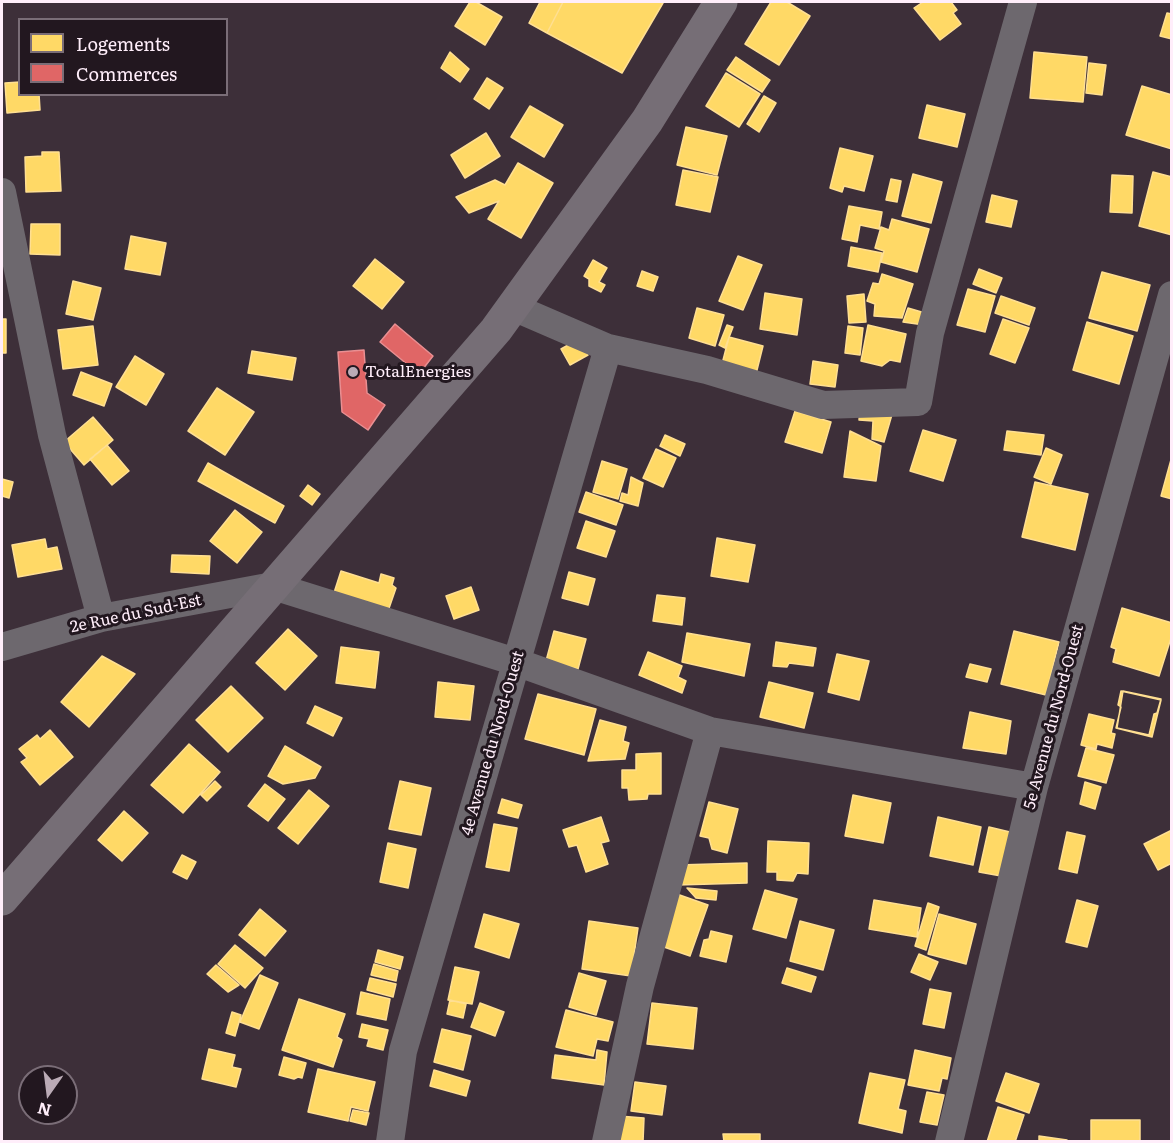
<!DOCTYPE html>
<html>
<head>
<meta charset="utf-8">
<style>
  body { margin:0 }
  #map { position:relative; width:1173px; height:1143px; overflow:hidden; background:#3d2f39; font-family:Literata,serif }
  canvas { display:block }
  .frame { position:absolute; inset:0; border:3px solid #ffeefa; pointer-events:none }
  .legend { position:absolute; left:18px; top:18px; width:210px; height:78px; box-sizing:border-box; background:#22171f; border:2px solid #7a6d77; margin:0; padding:8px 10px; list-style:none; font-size:18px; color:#ffeefa }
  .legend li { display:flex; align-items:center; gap:12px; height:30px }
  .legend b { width:30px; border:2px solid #7a6d77 }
  .north { position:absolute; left:18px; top:1065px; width:60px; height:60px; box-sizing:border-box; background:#22171f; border:2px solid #7a6d77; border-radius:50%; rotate:194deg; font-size:16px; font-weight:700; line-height:24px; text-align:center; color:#ffeefa }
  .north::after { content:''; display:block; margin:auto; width:21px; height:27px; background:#bbabb6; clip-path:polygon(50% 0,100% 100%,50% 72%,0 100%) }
</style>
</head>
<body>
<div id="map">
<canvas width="1173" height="1143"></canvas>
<div class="frame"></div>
<ul class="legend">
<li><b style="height:16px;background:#ffd966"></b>Logements</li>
<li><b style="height:16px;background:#e06666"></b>Commerces</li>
</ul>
<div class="north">N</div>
</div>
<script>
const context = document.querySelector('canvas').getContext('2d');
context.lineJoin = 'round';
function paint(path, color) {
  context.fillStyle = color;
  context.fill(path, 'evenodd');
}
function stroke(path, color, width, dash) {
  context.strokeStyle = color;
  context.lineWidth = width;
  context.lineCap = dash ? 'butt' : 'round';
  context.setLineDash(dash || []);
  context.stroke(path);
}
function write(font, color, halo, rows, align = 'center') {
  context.font = font + ' Literata,serif';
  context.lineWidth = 6;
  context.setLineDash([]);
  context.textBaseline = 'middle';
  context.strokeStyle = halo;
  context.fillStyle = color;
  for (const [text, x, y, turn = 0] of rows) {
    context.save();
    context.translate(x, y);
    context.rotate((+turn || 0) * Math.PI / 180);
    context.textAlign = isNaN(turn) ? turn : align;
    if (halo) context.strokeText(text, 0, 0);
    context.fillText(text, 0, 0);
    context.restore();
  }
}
const homes = new Path2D(`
  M470,2H476L502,17L485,45L455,26Z
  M540,2H563L547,33L529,23Z
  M563,2H660L663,3L622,73L547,33Z
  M771,2H787L810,16L779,65L745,44Z
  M923,2H951L957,10L953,13L961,24L940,40L914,8Z
  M1167,13L1172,14V39L1160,36Z
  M450,52L469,69L460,82L441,68Z
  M1034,52L1087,57L1083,102L1030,98Z
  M736,57L770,80L762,92L727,70Z
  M1089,63L1106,65L1102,95L1086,93Z
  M726,73L760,94L739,127L706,106Z
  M487,78L503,88L489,109L474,99Z
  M20,82V94H39L40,110L7,113L5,83Z
  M1142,86L1172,95V149L1126,135Z
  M764,96L776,103L759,132L747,124Z
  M927,105L965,114L957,147L919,138Z
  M530,106L563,125L544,157L511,137Z
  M686,127L727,136L717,175L677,165Z
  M486,133L500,156L465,178L451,155Z
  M840,148L873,156L864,191L844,186L842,192L830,188Z
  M42,152H59L61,191L26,192L25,157L42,156Z
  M518,163L553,183L521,238L488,219L499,201L469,213L456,197L495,180L505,185Z
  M683,170L718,177L710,212L676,205Z
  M1153,172L1172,177V235L1139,226Z
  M913,174L942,182L931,223L902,216Z
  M1112,175L1133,176L1132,213L1110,212Z
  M891,179L901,181L897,202L886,200Z
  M992,195L1017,201L1011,227L986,222Z
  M849,206L882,212L879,229L860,225L857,242L842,239Z
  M892,219L929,229L917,272L881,262L884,251L875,248L881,227L889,230Z
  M31,224H60V255L30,254Z
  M131,236L166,243L160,275L125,269Z
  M851,247L882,253L878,272L848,266Z
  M738,256L762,265L743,310L719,301Z
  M375,259L404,282L382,309L353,286Z
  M593,260L607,268L599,282L605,285L601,292L589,286V279L584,276Z
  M979,269L1002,278L996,293L973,284Z
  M642,271L658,277L653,291L637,286Z
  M1102,272L1150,285L1137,331L1089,318Z
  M882,274L913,284L902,318L874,316L875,304L867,301L873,283L879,284Z
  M73,281L101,288L93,320L66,314Z
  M968,289L995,296L985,332L957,325Z
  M765,293L802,299L797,335L760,329Z
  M864,294L866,322L849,323L847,296Z
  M1001,296L1035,308L1029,325L995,313Z
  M697,308L724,315L715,346L689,338Z
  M908,308L925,313L924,325L903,322Z
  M2,319H6V353H2Z
  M1003,319L1029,328L1015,363L990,354Z
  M1087,322L1133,336L1119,384L1073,370Z
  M727,325L733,327L725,348L719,345Z
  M868,325L906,334L900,362L890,360L882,366L861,361Z
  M93,326L98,365L63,369L58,330Z
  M848,326L863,328L860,355L845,353Z
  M729,337L763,346L755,378L722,364Z
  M579,339L588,355L570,365L561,349Z
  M252,351L296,358L292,380L248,373Z
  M135,356L164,374L146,405L116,387Z
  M813,361L838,365L835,387L810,384Z
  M81,372L112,384L104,406L73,395Z
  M217,388L254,412L225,455L188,431Z
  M860,409L893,411L884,442L872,439L873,421L859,420Z
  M795,411L831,422L822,453L785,442Z
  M93,417L113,440L84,465L64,442Z
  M923,430L956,440L943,481L910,471Z
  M850,431L881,446L876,481L844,477Z
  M1007,431L1044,435L1041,455L1004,450Z
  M665,435L685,444L680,456L660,446Z
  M107,445L129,471L112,485L90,459Z
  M1046,448L1062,455L1051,484L1034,477Z
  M656,449L676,458L663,487L643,478Z
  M1172,456V499L1161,496Z
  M602,461L627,469L618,499L593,492Z
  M208,463L284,506L275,523L198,481Z
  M631,477L643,483L638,506L620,501L622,493L628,495Z
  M2,479L13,482L9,498L2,496Z
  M1035,482L1088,494L1075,550L1022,537Z
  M308,485L320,494L312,505L300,496Z
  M586,492L623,505L616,525L579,512Z
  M235,510L262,532L237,563L210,541Z
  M586,521L615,531L606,557L577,548Z
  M717,538L755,545L748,582L711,576Z
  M45,539L47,549L57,547L62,569L18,577L12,545Z
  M172,555L210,556L209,574L171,572Z
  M341,571L379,583L381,574L394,578L392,585L396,588L386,617L332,599Z
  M569,572L595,579L588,605L562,598Z
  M471,587L479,610L454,619L446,596Z
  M657,595L685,598L682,625L653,621Z
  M1122,608L1172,623V635L1159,676L1113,662L1116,649L1111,647Z
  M288,629L317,656L285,690L256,663Z
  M554,631L586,639L578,669L546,661Z
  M1014,631L1059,642L1046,695L1001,684Z
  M687,633L750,644L744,676L682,662Z
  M776,642L816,648L813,666L789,663L787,667L773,666Z
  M341,647L379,652L375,688L336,683Z
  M648,652L682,666L678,677L686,681L682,693L639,675Z
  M837,654L869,661L859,700L828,692Z
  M102,656L135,674L89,727L61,702Z
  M970,664L991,669L987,682L966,677Z
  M438,682L474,686L470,720L435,717Z
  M769,682L813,693L804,728L760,717Z
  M231,686L263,718L228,752L196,720Z
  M1121,691L1161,700L1152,737L1116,728L1121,707L1118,705Z
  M1123,691L1161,699L1157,713L1154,714L1149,735L1117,728Z
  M538,694L596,709L584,755L525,739Z
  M315,706L342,718L333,736L307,723Z
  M970,712L1011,721L1006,754L963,748Z
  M1089,714L1114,720L1111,733L1115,734L1112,748L1097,744L1096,749L1081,745Z
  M600,720L626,727L623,741L629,743L625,759L588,761Z
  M50,730L73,757L40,785L21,762L27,758L19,749L37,735L40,739Z
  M189,744L220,772L183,813L151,785Z
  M285,746L321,767L315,778L283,784L268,776Z
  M1086,748L1114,755L1106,783L1078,776Z
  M661,753V794H648L647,799L629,800L628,788H622V770H636V754Z
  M215,781L221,787L207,801L201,795Z
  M400,781L431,788L421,835L389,829Z
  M1085,782L1101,787L1095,809L1080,804Z
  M265,784L285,799L268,821L248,806Z
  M309,790L329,806L298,844L278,828Z
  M853,795L891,803L883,843L845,836Z
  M502,799L522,805L518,818L498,813Z
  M709,802L738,809L727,853L712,849L709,838L700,836Z
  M124,811L148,833L122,861L98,840Z
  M601,817L609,841L601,843L608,864L586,872L577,845L569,847L563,830Z
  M938,817L981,827L973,865L930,856Z
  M494,824L517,828L509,871L486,867Z
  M989,827L1010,832L1001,876L979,872Z
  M1172,830V863L1158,870L1144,844Z
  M1067,832L1085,836L1077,873L1059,869Z
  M768,841L809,843L808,874L797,873L793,881L777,880V872H767Z
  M388,843L416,849L408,888L380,882Z
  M182,855L196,862L187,879L173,872Z
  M747,863V883L677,885V865Z
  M687,888L717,891L716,900L696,898Z
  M765,890L797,899L786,938L753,929Z
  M674,893L708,905L690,956L661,946Z
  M874,900L921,908L917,937L869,929Z
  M1077,900L1098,906L1087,947L1066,942Z
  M928,903L939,907L926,950L915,946Z
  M260,909L286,931L265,956L239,935Z
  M484,914L519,924L509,958L475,947Z
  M939,914L976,924L966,964L928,954Z
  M589,921L638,928L631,976L582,969Z
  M800,921L834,930L823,970L790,961Z
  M711,931L732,936L726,962L700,956L704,940L709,939Z
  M235,945L263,968L245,988L218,964Z
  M378,950L403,957L400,969L375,962Z
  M919,954L938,962L930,980L911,972Z
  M374,964L398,971L396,981L371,975Z
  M216,965L239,985L228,992L207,974Z
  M455,967L479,972L472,1004L448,1000Z
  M787,968L816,977L811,992L782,983Z
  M579,973L606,981L596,1015L569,1007Z
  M260,975L278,983L259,1029L240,1022Z
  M370,978L396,984L393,997L367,990Z
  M930,989L951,993L944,1028L923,1024Z
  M361,992L390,999L386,1020L357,1014Z
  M299,999L345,1014L337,1037L342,1040L333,1067L282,1050Z
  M450,1000L466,1004L463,1018L447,1014Z
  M480,1003L504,1012L495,1036L471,1027Z
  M652,1003L697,1008L693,1049L647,1044Z
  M566,1010L613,1022L608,1041L597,1039L593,1056L556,1047Z
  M232,1012L241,1015L235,1036L226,1033Z
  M362,1024L388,1030L383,1050L367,1046L369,1039L359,1037Z
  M442,1029L471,1036L463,1070L434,1062Z
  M209,1049L235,1055L232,1067L241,1069L236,1087L202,1079Z
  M597,1050L607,1052L604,1085L552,1078L555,1055L596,1060Z
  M915,1050L951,1058L947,1079L942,1078L939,1091L908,1085Z
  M284,1057L306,1063L302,1078L298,1077L294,1079L279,1075Z
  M318,1069L375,1082L368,1111L351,1107L348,1121L308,1112Z
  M434,1070L470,1081L466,1096L430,1086Z
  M870,1073L905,1080L898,1109L906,1111L902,1133L859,1123Z
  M1006,1073L1039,1084L1029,1113L996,1101Z
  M635,1082L666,1086L662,1115L631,1111Z
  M927,1092L944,1095L937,1125L920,1122Z
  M998,1107L1024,1115L1015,1142H987Z
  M353,1110L369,1113L366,1125L350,1121Z
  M619,1116L644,1118L643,1142H618Z
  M1091,1120H1140V1142H1091Z
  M723,1134H760V1142H724Z
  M1039,1136L1067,1140V1142H1039Z`);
paint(homes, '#ffd966');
stroke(homes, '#ffdf92', 1.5);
const shops = new Path2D(`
  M395,324L433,356L419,374L380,342Z
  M364,350L367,393L385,405L368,430L342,412L338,352Z`);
paint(shops, '#e06666');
stroke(shops, '#e98f92', 1.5);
stroke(new Path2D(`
  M2,192L52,435L101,618
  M513,307L608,348L707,370L823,405L918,402L930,333L1023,2
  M2,647L101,618L273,586L516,662L710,731L1034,787
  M390,1142L403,1051L608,348
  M606,1142L640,986L710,731
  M949,1142L1034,787L1172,295`), '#6d686e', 28);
stroke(new Path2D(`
  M2,899L496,330L647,121L721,2`), '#766e76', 33);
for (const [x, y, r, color] of [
  [353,372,6,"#bbabb6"]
]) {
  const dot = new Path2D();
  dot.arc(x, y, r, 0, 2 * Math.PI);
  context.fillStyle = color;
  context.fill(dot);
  stroke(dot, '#22171f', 2);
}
write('16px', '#ffeefa', '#22171f', [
  ["TotalEnergies",365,372]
], 'left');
write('16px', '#ffeefa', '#22171f', [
  ["2e Rue du Sud-Est",136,614,-12],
  ["5e Avenue du Nord-Ouest",1054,717,-75],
  ["4e Avenue du Nord-Ouest",493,743,-74]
]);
</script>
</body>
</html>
